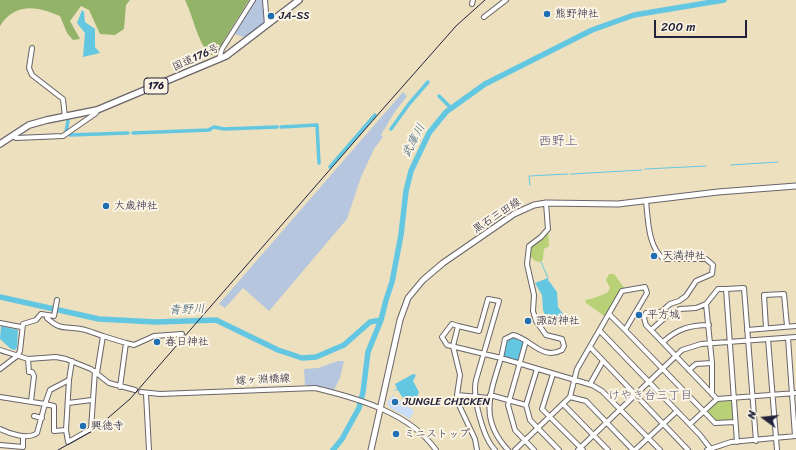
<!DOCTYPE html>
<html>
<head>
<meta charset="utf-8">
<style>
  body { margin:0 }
  #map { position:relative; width:796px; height:450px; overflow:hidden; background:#ece0be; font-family:Sriracha,sans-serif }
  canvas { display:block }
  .north { position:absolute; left:744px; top:398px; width:40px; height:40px; -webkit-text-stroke:3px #fcf5e5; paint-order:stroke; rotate:285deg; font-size:11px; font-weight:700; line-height:16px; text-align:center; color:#22223b }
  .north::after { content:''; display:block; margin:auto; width:14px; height:18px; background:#22223b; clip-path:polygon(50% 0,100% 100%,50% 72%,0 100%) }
  .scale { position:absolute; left:654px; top:20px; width:93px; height:18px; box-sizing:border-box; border:2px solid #22223b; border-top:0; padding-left:5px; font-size:12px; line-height:14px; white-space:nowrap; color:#22223b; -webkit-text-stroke:3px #fcf5e5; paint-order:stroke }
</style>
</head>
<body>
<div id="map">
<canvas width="796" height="450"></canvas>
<div class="north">N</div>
<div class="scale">200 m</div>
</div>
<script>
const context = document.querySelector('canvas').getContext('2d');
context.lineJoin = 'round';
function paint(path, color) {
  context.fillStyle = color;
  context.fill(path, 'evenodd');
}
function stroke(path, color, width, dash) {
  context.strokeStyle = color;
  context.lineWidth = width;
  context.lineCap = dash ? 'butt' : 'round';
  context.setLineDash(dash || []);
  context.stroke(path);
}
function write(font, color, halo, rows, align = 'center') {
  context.font = font + ' Sriracha,"Klee One",sans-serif';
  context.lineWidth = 4;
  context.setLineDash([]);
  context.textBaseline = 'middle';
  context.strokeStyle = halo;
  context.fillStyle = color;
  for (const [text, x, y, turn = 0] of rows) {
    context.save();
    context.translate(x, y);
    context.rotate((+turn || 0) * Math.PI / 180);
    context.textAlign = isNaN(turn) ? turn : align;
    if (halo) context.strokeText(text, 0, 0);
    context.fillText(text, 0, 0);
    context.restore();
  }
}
paint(new Path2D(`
  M393,395L414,411L410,419L389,407L387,402Z`), '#c8ddf9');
paint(new Path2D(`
  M254,0H265L266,23L247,38L234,34Z
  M403,92L407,96L394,113L381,135L383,137L374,149L361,177L347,219L269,311L243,288L225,308L219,304Z
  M338,361H344L340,378L334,390L305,385L304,369L318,368Z`), '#b6c6de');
paint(new Path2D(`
  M548,229L549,246L544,249L543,259L541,262L535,261L527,253L529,246Z
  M609,274H614L626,290L622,291L607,318L586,303L585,300L591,299L607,293L610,288L606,280Z
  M733,397L735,422L715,423L704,411L717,399Z`), '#b8d177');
paint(new Path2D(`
  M0,0H130L126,5L124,29L115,35L100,34L89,10L81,6L70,21L80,39L73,40L67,33L60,16C37,6 15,2 0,26Z
  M185,0H249L224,40L217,55H210C196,39 194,18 185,0Z`), '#92b368');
paint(new Path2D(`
  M82,10L84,12L85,22L95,29V47L100,53L83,57L85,33L77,23Z
  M548,278V281H549L557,292L558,307L563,314V316L547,320L543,310L542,295L535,283Z
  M1,326L18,330L17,348L15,350L11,349L0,339Z
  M513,336L518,338L524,342L519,361L503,357L506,341Z
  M413,374L416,375L413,381L419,392L416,400L417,406C408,405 402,398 398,390L393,391L397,389L395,384Z`), '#64c7e2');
stroke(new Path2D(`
  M731,165L778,162
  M645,169L706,166
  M571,174L642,170
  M530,185L529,176L568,174
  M541,262L548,278`), '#64c7e2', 1);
stroke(new Path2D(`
  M439,96L451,108
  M214,127L224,129L277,127
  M281,127L317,125L319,163
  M391,129L409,104L428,82
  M66,132L68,121
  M133,133L209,130L212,128
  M70,135L128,133
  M330,167L375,115`), '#64c7e2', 3.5);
stroke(new Path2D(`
  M0,297L99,319L156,322L216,320L278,350L302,358L316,357L344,345L370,322L381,320
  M333,450L342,439L359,408L363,392L368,352L381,320L386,300L392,282L401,235L406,191L411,171L429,133L446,112L485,84L592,30L634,15L724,0`), '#64c7e2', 5.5);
const minor = new Path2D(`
  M265,0L267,25
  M472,4L473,0
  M484,17L506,0
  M32,48L29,68L32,75L63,99L65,117
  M219,59L222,49L253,0
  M12,136L16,138L63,136L96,113L97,110
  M646,201C648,219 648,248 664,259H706L713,265L712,274L696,281L686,296L679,301L670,304L661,312L646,313L644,318L646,325L717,399
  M726,289L744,288L756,441
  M706,304L712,363V394
  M609,314L625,330
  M47,318C61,331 65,326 81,329C88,330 96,334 103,336
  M0,323L21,327
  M458,326L452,324L442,337L447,345L501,358L505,339L513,335C530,338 542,361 562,350L564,346L562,339L546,335L536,321L533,311L534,295L527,264L529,246L541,237L548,229L546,203
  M766,328L764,295L784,294L787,326
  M651,330L668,315L680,309L696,308L706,304L718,289H726L737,442
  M747,330L796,326
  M600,331L700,435L710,448
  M788,338L795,436
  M768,339L777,450
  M526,341L508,405L515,430L534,450
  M663,342C677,329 690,325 709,325
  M126,343L134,345L154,336L182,334
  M590,347L688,450
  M0,350L28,359L56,357L66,359L91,369L109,383L135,390
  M28,359L29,372H32L34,376L31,401
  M0,369L17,356L20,351L23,324L36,320L41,314L54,316L57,300
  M537,369L526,405L530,420L559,450
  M689,370L696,364L712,363
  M97,373L103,336L126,343L120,387
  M553,374L542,409L583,450
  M69,380L66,430L68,442L91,429L95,371
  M590,384L603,361
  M141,392L160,394L315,388C357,398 410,413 436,450
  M146,394L149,450
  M457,395L489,398
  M490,395L526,405
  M0,397L45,404L37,433C28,440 10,434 0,429
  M570,397L586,401L633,450
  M68,403L92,400
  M563,404L608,450
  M34,416L42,418
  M690,424L717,399L796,393
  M66,430L54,431V406L45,404L50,390L69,380L72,361
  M0,445L23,447V436
  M477,450L475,439L458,403L457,395L460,375L453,346L458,326L479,331L488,299L499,301L476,380C472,396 483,438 495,450
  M508,450C479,419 490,394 501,358L592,385L602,391L660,450
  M515,450L570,397L577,369L622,291L645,287L647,293L625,330L715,423L735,422
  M578,450L682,350L701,344L796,337
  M635,450L677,411
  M707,450L731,442L796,436`);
const major = new Path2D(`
  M371,450L400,320L408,298L423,280L443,263L514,214L534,205L546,203L618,204L718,192L796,186`);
const highway = new Path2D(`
  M0,144L29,125L47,120L97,110L226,56L299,0`);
stroke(minor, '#696469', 6);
stroke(major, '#696469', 7);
stroke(highway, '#696469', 8);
stroke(minor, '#fff', 4);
stroke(major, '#fff', 5);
stroke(highway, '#fff', 5.5);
stroke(new Path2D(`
  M58,450L94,430L130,399L381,111L456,26L485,0`), '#22223b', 1);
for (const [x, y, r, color] of [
  [547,14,4,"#1f6fb2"],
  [271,16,4,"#1f6fb2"],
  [106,206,4,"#1f6fb2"],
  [654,256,4,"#1f6fb2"],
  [639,315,4,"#1f6fb2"],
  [528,321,4,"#1f6fb2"],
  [157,342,4,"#1f6fb2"],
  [395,402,4,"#1f6fb2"],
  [83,426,4,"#1f6fb2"],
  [396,434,4,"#1f6fb2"]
]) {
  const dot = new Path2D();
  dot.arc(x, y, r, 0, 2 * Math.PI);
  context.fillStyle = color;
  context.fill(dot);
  stroke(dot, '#fcf5e5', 1.5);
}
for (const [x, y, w] of [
  [156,86,24]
]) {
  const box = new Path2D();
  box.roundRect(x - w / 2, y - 8, w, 16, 3);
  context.fillStyle = '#fcf5e5';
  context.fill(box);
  stroke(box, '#22223b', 1);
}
write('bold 10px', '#22223b', null, [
  ["176",156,86]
]);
write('11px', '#22223b', '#fcf5e5', [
  ["熊野神社",555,14],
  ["JA-SS",279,16],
  ["大歳神社",114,206],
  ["天満神社",662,256],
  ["平方城",647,315],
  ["諏訪神社",536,321],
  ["春日神社",165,342],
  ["JUNGLE CHICKEN",403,402],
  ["興徳寺",91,426],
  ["ミニストップ",404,434]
], 'left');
write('11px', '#22223b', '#fcf5e5', [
  ["国道176号",196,58,-24],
  ["黒石三田線",497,216,-33],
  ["嫁ヶ淵橋線",263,380,-3]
]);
write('italic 12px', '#395c75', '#fcf5e5', [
  ["武庫川",414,141,-62],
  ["青野川",187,310,-2]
]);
write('12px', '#595575', '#fcf5e5', [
  ["けやき台三丁目",650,396]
]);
write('13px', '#595575', '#fcf5e5', [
  ["西野上",558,142]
]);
</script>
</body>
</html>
